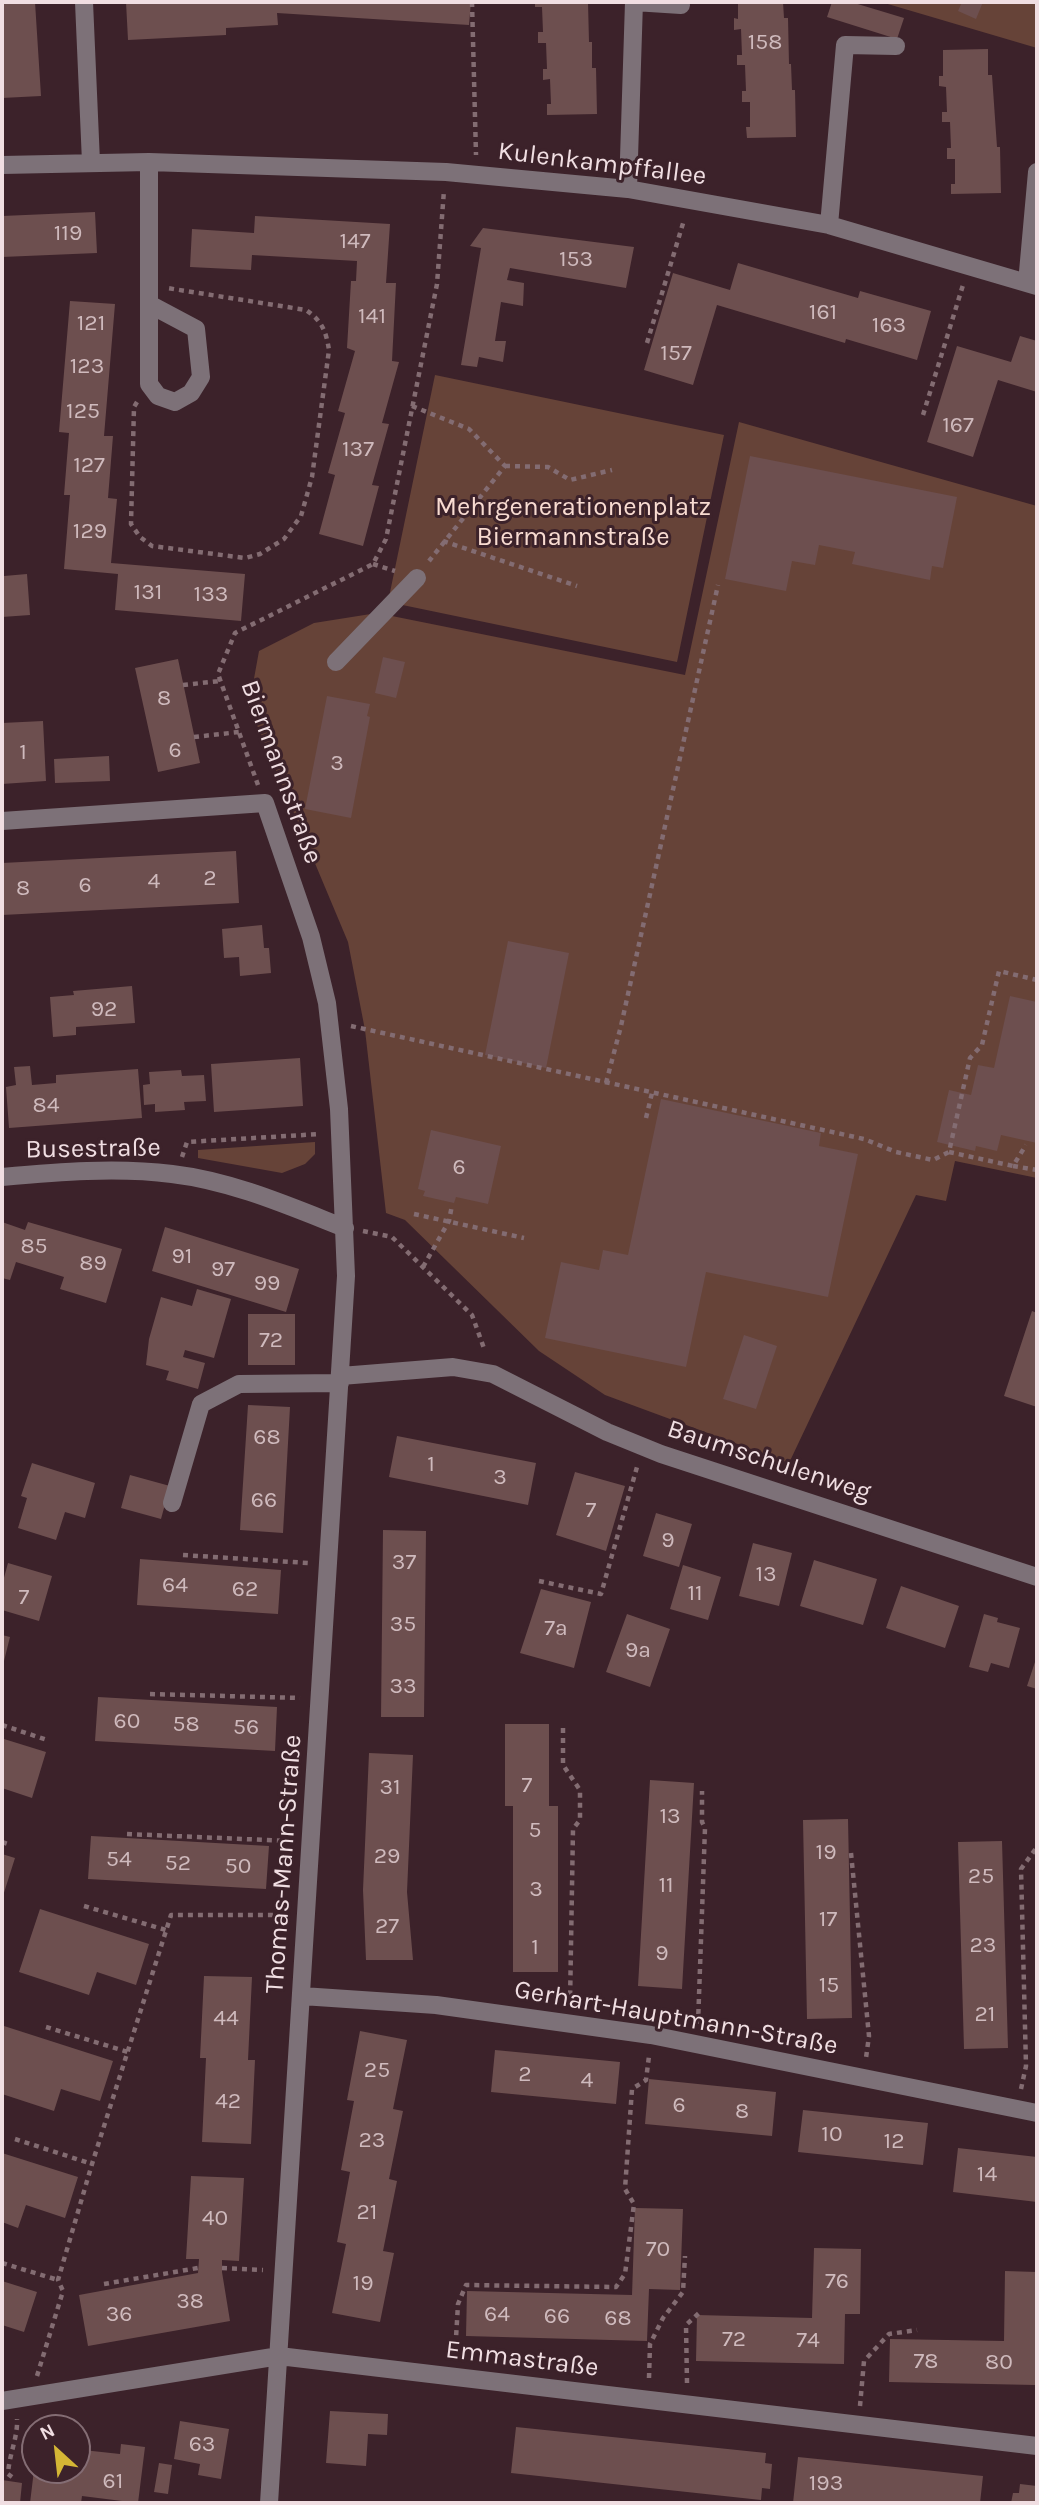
<!DOCTYPE html>
<html>
<head>
<meta charset="utf-8">
<style>
  body { margin:0 }
  #map { position:relative; width:1039px; height:2505px; overflow:hidden; background:#3c222a; font-family:Karla,sans-serif }
  canvas { display:block }
  .frame { position:absolute; inset:0; border:4px solid #f0dee2; pointer-events:none }
  .north { position:absolute; left:21px; top:2414px; width:70px; height:70px; box-sizing:border-box; background:#3c222a; border:2px solid #846d74; border-radius:50%; rotate:333deg; font-size:19px; font-weight:700; line-height:28px; text-align:center; color:#f0dee2 }
  .north::after { content:''; display:block; margin:auto; width:24px; height:32px; background:#d4b635; clip-path:polygon(50% 0,100% 100%,50% 72%,0 100%) }
</style>
</head>
<body>
<div id="map">
<canvas width="1039" height="2505"></canvas>
<div class="frame"></div>
<div class="north">N</div>
</div>
<script>
const context = document.querySelector('canvas').getContext('2d');
context.lineJoin = 'round';
function paint(path, color) {
  context.fillStyle = color;
  context.fill(path, 'evenodd');
}
function stroke(path, color, width, dash) {
  context.strokeStyle = color;
  context.lineWidth = width;
  context.lineCap = dash ? 'butt' : 'round';
  context.setLineDash(dash || []);
  context.stroke(path);
}
function write(font, color, halo, rows, align = 'center') {
  context.font = font + ' Karla,sans-serif';
  context.lineWidth = 6;
  context.setLineDash([]);
  context.textBaseline = 'middle';
  context.strokeStyle = halo;
  context.fillStyle = color;
  for (const [text, x, y, turn = 0] of rows) {
    context.save();
    context.translate(x, y);
    context.rotate((+turn || 0) * Math.PI / 180);
    context.textAlign = isNaN(turn) ? turn : align;
    if (halo) context.strokeText(text, 0, 0);
    context.fillText(text, 0, 0);
    context.restore();
  }
}
paint(new Path2D(`
  M881,2H1037V48Z
  M435,375L724,435L677,662L388,602Z
  M739,422L1037,506V1178L955,1161L946,1201L916,1195L789,1463L605,1395L539,1351L405,1220L386,1213L365,1030L348,942L249,706L259,651L314,623L377,613L685,675Z
  M315,1142V1154L305,1164L282,1173L198,1158V1150Z`), '#664338');
paint(new Path2D(`
  M2,2H35L41,96L2,98Z
  M126,2H471L469,25L277,13L278,25L226,28V35L128,40Z
  M535,2H588L589,42H592V68H596L597,114L547,115V104H551L550,79L543,80V69H547L546,43H538V32H543L542,7H535Z
  M738,2H783L784,18H788L789,64H791L792,90H795L796,137L747,138L746,127H750V102H742V91H746L745,65H737V55H742L741,29L734,30V18L738,19Z
  M832,2H851L904,18L897,39L827,17Z
  M962,2H983L976,19L958,11Z
  M988,49V75H992L997,147H1000L1001,193L951,194V184H955V159H947V148H951L950,122H942V112H947L946,87L939,86V76H943V50Z
  M95,212L97,253L2,257V216Z
  M255,216L390,224L386,283H396L392,361L399,362L382,423L389,424L372,485L379,486L363,546L319,534L335,475L328,473L345,413L338,411L355,351L347,348L351,281H356L357,261L252,255L251,270L190,267L192,229L254,233Z
  M483,228L634,247L626,288L510,268L507,280L524,283L523,306L501,302L495,341H506L503,362L479,357L477,367L461,365L481,248L470,246Z
  M738,263L858,298L860,291L931,311L917,360L846,339L845,343L717,305L693,385L644,370L673,273L730,290Z
  M70,301L115,304L104,436H113L108,498L117,499L111,563L245,574L241,621L115,610L118,574L64,569L70,495H64L69,433L59,432Z
  M1020,336L1037,341V392L998,380L973,457L927,442L957,346L1011,362Z
  M750,456L957,497L943,568L932,566L930,580L852,564L855,552L819,545L815,565L792,561L786,591L725,579Z
  M2,570H4V576L27,574L30,615L2,617Z
  M383,657L405,662L396,698L375,693Z
  M178,659L200,763L158,772L135,668Z
  M327,696L370,704L367,716L370,717L351,818L305,809Z
  M43,721L46,781L2,784V723Z
  M109,756L110,781L55,783L54,759Z
  M236,851L239,903L2,915V863Z
  M262,925L264,948H269L271,973L240,976L239,957L224,958L222,929Z
  M508,941L569,953L546,1068L485,1055Z
  M132,986L135,1023L76,1027V1035L53,1037L50,997L74,995L73,991Z
  M1010,996L1037,1002V1143L1001,1135L997,1151L976,1146L975,1151L937,1142L949,1090L971,1095L978,1065L994,1068Z
  M300,1058L303,1106L214,1112L211,1064Z
  M30,1066L32,1085L56,1083V1075L138,1069L142,1118L9,1128L6,1087L16,1085L14,1067Z
  M181,1070L182,1076L204,1075L206,1101L184,1102L185,1110L155,1112V1104L144,1105L143,1085L150,1084L149,1072Z
  M661,1099L821,1133L819,1146L858,1154L828,1297L706,1272L686,1367L545,1338L561,1262L599,1270L603,1250L628,1255Z
  M431,1130L501,1146L488,1204L456,1197L454,1203L423,1196L425,1191L418,1189Z
  M2,1222L25,1230L28,1222L122,1249L106,1303L60,1289L64,1277L16,1262L10,1280L2,1278Z
  M165,1227L299,1269L286,1312L152,1271Z
  M197,1289L231,1299L214,1358L185,1350L183,1357L205,1363L198,1389L166,1380L169,1371L146,1365L149,1339L161,1297L192,1306Z
  M1032,1311L1037,1313V1407L1004,1396Z
  M248,1314H295V1365H248Z
  M744,1335L777,1346L756,1409L723,1399Z
  M248,1405L290,1407L283,1533L240,1530Z
  M397,1436L536,1463L528,1505L389,1477Z
  M32,1463L95,1483L85,1518L65,1512L56,1540L18,1528L27,1498L21,1496Z
  M575,1472L625,1486L606,1551L556,1535Z
  M130,1475L170,1486L161,1519L121,1508Z
  M656,1513L692,1524L679,1567L643,1556Z
  M383,1530L426,1531L424,1717H381Z
  M753,1543L792,1553L779,1606L739,1596Z
  M140,1559L281,1570L278,1614L137,1605Z
  M814,1560L877,1579L863,1625L800,1606Z
  M8,1563L52,1576L39,1621L2,1610V1585Z
  M683,1565L721,1577L708,1620L670,1609Z
  M901,1586L959,1606L945,1648L886,1628Z
  M541,1589L591,1602L574,1668L520,1653Z
  M627,1614L670,1629L650,1687L606,1672Z
  M984,1614L998,1618L997,1622L1020,1628L1009,1668L991,1663L988,1672L969,1667Z
  M2,1635L10,1637L3,1665H2Z
  M1037,1656V1689L1027,1686Z
  M98,1697L277,1707L275,1751L95,1741Z
  M505,1724H549V1806H558V1972H513V1806H505Z
  M4,1739L46,1752L32,1798L2,1788V1746Z
  M369,1753L413,1755L407,1892L413,1960H366L363,1890Z
  M650,1780L694,1783L682,1989L638,1986Z
  M848,1819L852,2018L807,2019L803,1820Z
  M91,1836L269,1846L266,1889L88,1879Z
  M1002,1841L1008,2048L964,2049L958,1842Z
  M2,1854L15,1858L2,1899Z
  M40,1909L149,1944L136,1985L97,1972L89,1995L19,1972Z
  M204,1976L252,1977L248,2060H255L251,2144L202,2142L206,2058H200Z
  M4,2026L113,2061L100,2101L61,2089L54,2111L2,2094V2033Z
  M360,2031L407,2040L393,2109L403,2111L389,2179L397,2181L383,2251L394,2253L380,2322L332,2313L346,2244L337,2242L350,2172L341,2170L354,2101L347,2100Z
  M495,2050L620,2062L616,2104L491,2092Z
  M649,2079L776,2092L772,2136L645,2124Z
  M803,2110L928,2123L923,2165L798,2152Z
  M958,2148L1037,2157V2202L953,2192Z
  M2,2153L78,2177L65,2218L26,2205L18,2228L2,2222Z
  M191,2176L244,2178L239,2261L222,2260V2272L230,2321L88,2346L79,2295L198,2273L199,2259H186Z
  M635,2208L683,2209L680,2290L649,2289L647,2341L466,2336L467,2291L632,2295Z
  M814,2248L861,2249L860,2314H845L844,2364L696,2361L697,2315L812,2318Z
  M1005,2271L1037,2272L1035,2385L889,2382L890,2339L1004,2341Z
  M2,2281L37,2292L24,2332L2,2325Z
  M330,2411L388,2414L387,2435L368,2434L366,2466L326,2463Z
  M180,2421L229,2429L221,2479L198,2475L200,2464L174,2459Z
  M516,2427L766,2453L765,2463L772,2464L770,2489L762,2488L761,2500L511,2473Z
  M121,2444L145,2447L138,2503L82,2496L81,2503H30L34,2470H77V2464L82,2465L83,2450L120,2454Z
  M798,2457L983,2476L980,2503H793Z
  M159,2463L172,2465L168,2494L154,2492Z
  M2,2480L22,2483L20,2503H2Z
  M1020,2484L1037,2486V2503H1011L1013,2493H1019Z`), '#6d4f4f');
stroke(new Path2D(`
  M472,2L476,155
  M647,343L684,220
  M137,402L134,407L131,524L140,537L152,546L245,558L260,554L284,539L301,516L312,477L329,350C326,331 322,321 306,310L167,288
  M412,406L469,429L505,466L429,561
  M923,415L963,285
  M505,466L548,467L570,480L612,470
  M443,541L577,586
  M373,564L395,571
  M183,685L220,681
  M194,737L239,732
  M258,785L218,674L235,633L373,564L386,539L437,284L444,190
  M351,1026L864,1139L896,1152L933,1160L949,1152L970,1058L982,1045L999,971L1037,980
  M606,1083L621,1026L718,585
  M646,1118L652,1093
  M949,1152L1013,1166L1026,1145
  M182,1157L187,1142L320,1134
  M1013,1166L1037,1170
  M414,1214L524,1238
  M363,1231L392,1237L472,1315L485,1351
  M423,1267L449,1221L452,1205
  M183,1555L308,1563
  M539,1581L601,1594L637,1467
  M150,1694L300,1698
  M2,1725L47,1740
  M563,1728V1765L580,1790V1820L573,1829L570,2004
  M127,1834L290,1841
  M2,1842L11,1845
  M851,1853L869,2036L866,2058
  M84,1906L166,1930
  M698,2024L705,1828L702,1822V1791
  M46,2027L128,2052
  M1021,2089L1026,2066L1021,1869L1037,1847
  M15,2139L92,2164
  M2,2263L58,2280
  M222,2268L263,2270
  M104,2284L198,2268
  M455,2355L458,2304L466,2285L616,2287L625,2274L634,2204L625,2189L632,2089L646,2080L649,2056
  M37,2376L63,2291L58,2280L92,2164L171,1915H285
  M649,2378L650,2344L663,2318L683,2292L685,2256
  M687,2383L686,2325L699,2313
  M860,2406L864,2361L889,2334L917,2330
  M12,2477L8,2474C9,2455 18,2437 17,2419`), '#836c72', 4.5, [5, 5]);
stroke(new Path2D(`
  M84,2L91,162
  M2,165L149,162L446,172L628,189L829,225L1037,286
  M628,189L634,2L681,5
  M829,225L845,45L896,46
  M1027,283L1037,172
  M149,304L196,329L201,377L191,393L175,402L158,396L149,384V162
  M336,662L417,578
  M2,821L265,803L311,937L327,1003L339,1109L346,1276L269,2503
  M2,1177C58,1172 116,1167 172,1174C232,1181 289,1206 345,1228
  M341,1376L453,1367L493,1374L607,1432L661,1454L1037,1577
  M172,1503L201,1404L239,1384L340,1383
  M302,1996L436,2005L651,2035L1037,2113
  M2,2401L279,2356L1037,2446`), '#7d7178', 18);
write('23px', '#cfbabd', null, [
  ["158",765,42],
  ["119",68,233],
  ["147",355,241],
  ["153",576,259],
  ["161",823,312],
  ["141",372,316],
  ["121",91,323],
  ["163",889,325],
  ["157",676,353],
  ["123",87,366],
  ["125",83,411],
  ["167",958,425],
  ["137",358,449],
  ["127",89,465],
  ["129",90,531],
  ["131",148,592],
  ["133",211,594],
  ["8",164,698],
  ["6",175,750],
  ["1",23,752],
  ["3",337,763],
  ["2",210,878],
  ["4",154,881],
  ["6",85,885],
  ["8",23,888],
  ["92",104,1009],
  ["84",46,1105],
  ["6",459,1167],
  ["85",34,1246],
  ["91",182,1256],
  ["89",93,1263],
  ["97",223,1269],
  ["99",267,1283],
  ["72",271,1340],
  ["68",267,1437],
  ["1",431,1464],
  ["3",500,1477],
  ["66",264,1500],
  ["7",591,1510],
  ["9",668,1540],
  ["37",404,1562],
  ["13",766,1574],
  ["64",175,1585],
  ["62",245,1589],
  ["11",695,1593],
  ["7",24,1597],
  ["35",403,1624],
  ["7a",556,1628],
  ["9a",638,1650],
  ["33",403,1686],
  ["60",127,1721],
  ["58",186,1724],
  ["56",246,1727],
  ["7",527,1785],
  ["31",390,1787],
  ["13",670,1816],
  ["5",535,1830],
  ["19",826,1852],
  ["29",387,1856],
  ["54",119,1859],
  ["52",178,1863],
  ["50",238,1866],
  ["25",981,1876],
  ["11",666,1885],
  ["3",536,1889],
  ["17",828,1919],
  ["27",387,1926],
  ["23",983,1945],
  ["1",535,1947],
  ["9",662,1953],
  ["15",829,1985],
  ["21",985,2014],
  ["44",226,2018],
  ["25",377,2070],
  ["2",525,2074],
  ["4",587,2080],
  ["42",228,2101],
  ["6",679,2105],
  ["8",742,2111],
  ["10",832,2134],
  ["23",372,2140],
  ["12",894,2141],
  ["14",987,2174],
  ["21",367,2212],
  ["40",215,2218],
  ["70",658,2249],
  ["76",837,2281],
  ["19",363,2283],
  ["38",190,2301],
  ["36",119,2314],
  ["64",497,2314],
  ["66",557,2316],
  ["68",618,2318],
  ["72",734,2339],
  ["74",808,2340],
  ["78",926,2361],
  ["80",999,2362],
  ["63",202,2444],
  ["61",113,2481],
  ["193",826,2483]
]);
write('26px', '#f0dee2', '#3c222a', [
  ["Kulenkampffallee",602,164,7],
  ["Biermannstraße",281,772,70],
  ["Busestraße",93,1149,-1],
  ["Baumschulenweg",769,1461,18],
  ["Thomas-Mann-Straße",284,1864,-86],
  ["Gerhart-Hauptmann-Straße",676,2018,10],
  ["Emmastraße",522,2359,7]
]);
write('26px', '#f8dbd1', '#3c222a', [
  ["Mehrgenerationenplatz",573,508],
  ["Biermannstraße",573,538]
]);
</script>
</body>
</html>
